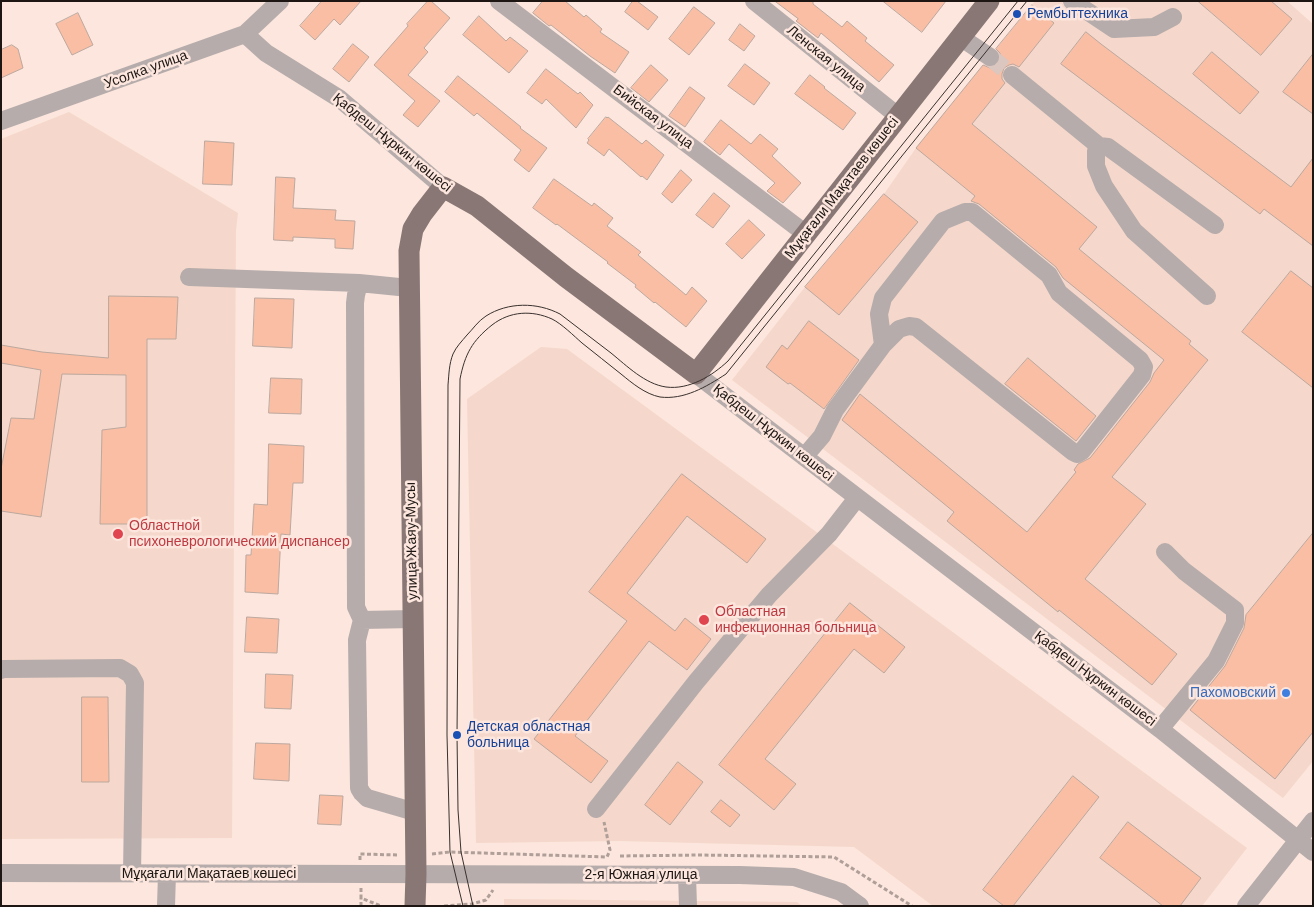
<!DOCTYPE html>
<html>
<head>
<meta charset="utf-8">
<style>
  body { margin:0 }
  #map { position:relative; width:1314px; height:907px; overflow:hidden; background:#fce6dd; font-family:Helvetica,sans-serif }
  canvas { display:block }
  .frame { position:absolute; inset:0; border:2px solid #1d1613; pointer-events:none }
</style>
</head>
<body>
<div id="map">
<canvas width="1314" height="907"></canvas>
<div class="frame"></div>
</div>
<script>
const context = document.querySelector('canvas').getContext('2d');
context.lineJoin = 'round';
function paint(path, color) {
  context.fillStyle = color;
  context.fill(path, 'evenodd');
}
function stroke(path, color, width, dash) {
  context.strokeStyle = color;
  context.lineWidth = width;
  context.lineCap = dash ? 'butt' : 'round';
  context.setLineDash(dash || []);
  context.stroke(path);
}
function write(font, color, halo, rows, align = 'center') {
  context.font = font + ' Helvetica,sans-serif';
  context.lineWidth = 5;
  context.setLineDash([]);
  context.textBaseline = 'middle';
  context.strokeStyle = halo;
  context.fillStyle = color;
  for (const [text, x, y, turn = 0] of rows) {
    context.save();
    context.translate(x, y);
    context.rotate((+turn || 0) * Math.PI / 180);
    context.textAlign = isNaN(turn) ? turn : align;
    if (halo) context.strokeText(text, 0, 0);
    context.fillText(text, 0, 0);
    context.restore();
  }
}
paint(new Path2D(`
  M1035,1H1287L1313,24V761L1283,798L732,380L805,287L884,194L916,148Z
  M69,112L238,213L236,230L232,838L1,839V139Z
  M541,347L567,349L1247,848L1202,906H933L854,847L619,841L476,843L467,399Z
  M504,899L797,902L802,906H504Z`), '#f5d8cb');
const building = new Path2D(`
  M322,1H361L340,25L334,19L315,40L300,26Z
  M428,1H431L450,18L424,48L428,52L408,75L440,101L418,127L403,115L415,101L374,65L408,26L407,24Z
  M543,1H565L584,17L586,15L602,29L600,32L629,52L615,73L590,56L551,25L549,26L533,13Z
  M633,1H637L658,17L648,30L625,12Z
  M775,1H813V4L842,27L847,21L867,38L865,41L894,65L879,82L821,33L818,38L796,21L798,19Z
  M883,1H946L922,32Z
  M1198,1H1271L1292,19L1261,55Z
  M1032,5L1054,23L1019,67L1013,64L1009,65L1004,68L1002,74V79L1005,83L972,124L1097,227L1079,249L1191,341L1189,344L1208,360L1112,477L1146,504L1085,579L1177,654L1152,685L1059,610L1058,612L947,521L954,512L842,420L860,394L1027,532L1076,472L1074,470L1078,464L1090,458L1150,382L1154,373L1164,360L1063,278L1056,267L979,204L971,201L975,196L916,148L983,65L990,68L994,67L999,63L1001,57L1000,53L996,49Z
  M694,7L715,23L689,55L669,39Z
  M78,13L93,45L72,55L56,24Z
  M479,16L506,41L510,37L528,51L509,73L463,35Z
  M740,24L755,36L744,51L729,40Z
  M1086,32L1101,44L1291,187L1313,158V246L1264,209L1260,214L1061,64Z
  M353,44L369,57L349,82L333,69Z
  M12,45L18,49L23,68L1,78V50Z
  M1212,52L1259,92L1240,114L1193,74Z
  M1313,54V114L1283,92Z
  M745,64L770,83L754,105L728,86Z
  M651,65L668,80L649,102L631,88Z
  M546,69L578,94L580,92L593,105L576,128L546,99L542,104L527,93Z
  M810,75L825,87L824,88L856,113L843,130L795,94Z
  M458,76L521,127L520,128L547,148L529,172L514,160L521,150L477,113L474,116L445,92Z
  M690,87L705,98L685,127L669,116Z
  M606,117L607,118L608,117L642,144L646,140L664,155L647,180L642,176L641,177L609,149L604,156L587,143L589,140L588,139Z
  M721,120L751,144L760,134L778,149L772,156L801,183L783,203L767,191L775,183L729,144L720,155L704,142Z
  M205,141L234,143L232,185L203,184Z
  M681,170L692,180L672,203L662,194Z
  M276,177L295,178L293,208L336,210L335,220L355,221L353,249L335,248V239L293,237V241L274,240Z
  M554,179L592,206L594,203L613,218L607,226L641,252L638,255L686,295L692,287L707,301L686,327L655,302L654,303L635,287L636,285L607,263L608,262L557,224L556,225L533,208Z
  M714,193L730,206L713,228L696,215Z
  M884,194L918,222L839,315L805,287Z
  M749,220L765,235L742,259L726,244Z
  M1291,271L1313,288V388L1242,332Z
  M109,296L178,297L176,339H147V524H100L102,430L126,427V375L62,374L41,517L1,511V469L11,418L34,419L41,370L1,363V345L42,352L108,358Z
  M255,298L294,299L292,348L253,346Z
  M809,321L859,360L824,409L790,383L788,384L766,367L782,345L787,349Z
  M1028,358L1096,416L1076,441L1005,384Z
  M271,378L302,379L301,414L269,413Z
  M269,444L304,446L303,483H293L290,535L281,534L278,594L245,592L246,555H251L254,504L267,505Z
  M682,474L766,539L747,563L687,516L627,593L675,631L685,618L711,639L687,670L649,641L575,736L608,761L591,783L534,739L627,621L589,592Z
  M1313,533V732L1275,779L1190,710L1225,666L1244,628L1246,615Z
  M850,603L905,647L884,673L854,649L765,759L796,784L774,810L719,765Z
  M247,617L279,619L277,653L245,652Z
  M266,674L293,675L291,709L265,708Z
  M82,697H108L109,782H82Z
  M256,743L290,744L289,781L254,779Z
  M678,762L703,782L670,825L645,805Z
  M1073,776L1099,797L1013,906H1004L983,890Z
  M320,795L343,796L341,825L318,824Z
  M721,800L740,815L730,827L711,812Z
  M1128,822L1201,878L1180,906H1163L1100,858Z`);
paint(building, '#f9bea4');
stroke(building, '#bca89f', 1);
stroke(new Path2D(`
  M990,57L1012,75`), '#dbc7bf', 18, [18, 9]);
stroke(new Path2D(`
  M432,854L450,852L607,857L610,850L604,822
  M620,856L700,855L834,857L912,906
  M360,860V854L398,855
  M361,888V898L381,906
  M361,906V898
  M444,906L472,904L486,900L493,890`), '#af9f98', 3, [4, 2.5]);
stroke(new Path2D(`
  M499,1L806,234
  M754,1L898,116
  M1072,1L1114,29L1154,27L1173,17
  M245,34L266,53L340,99L443,187
  M960,37L990,57
  M1012,75L1099,146L1096,151V166L1104,186L1134,231L1207,296
  M1,121L245,34L280,1
  M1099,146L1108,147L1215,225
  M189,277L359,283L409,288
  M359,283L356,295L355,303L356,607L362,620L413,619
  M696,374L1160,729L1313,852
  M804,457L822,436L835,410L883,345L899,329L909,326L916,327L1073,452L1077,454L1082,451L1142,375L1144,367L1140,360L1059,293L1049,275L972,212H965L943,221L883,298L879,314L883,345
  M362,620L357,640L359,788L362,793L367,798L415,812
  M1,670L3,669L120,668L130,674L135,683L132,873
  M1160,729L1216,661L1235,623V610L1184,571L1165,552
  M596,809L696,682L769,595L829,534L857,498
  M1,873L740,875L794,877L841,892L860,906
  M687,875L688,906
  M166,906L167,874
  M1246,906L1313,821`), '#b6acab', 18);
stroke(new Path2D(`
  M415,906L416,874L409,251L413,229L422,214L443,187L477,206L566,277L696,374L989,1`), '#897775', 21);
stroke(new Path2D(`
  M463,906L450,852L447,735L448,385C449,374 449,364 453,354C456,347 462,341 467,335C473,329 478,321 486,316C508,302 537,302 560,314C577,327 594,340 611,353C627,366 645,384 666,387C689,390 712,376 728,361L1018,1
  M473,906L461,852L458,810L457,735L460,379C465,354 472,341 492,325C510,311 532,310 552,319C562,324 574,336 582,343C595,353 608,364 621,374C632,383 645,394 660,397C684,400 706,387 726,374L1027,1`), '#39302d', 1);
for (const [x, y, r, color] of [
  [1017,14,5,"#1a4fb4"],
  [118,534,6,"#e0444e"],
  [704,620,6,"#e0444e"],
  [1286,693,5,"#3f7fe0"],
  [457,735,5,"#1a4fb4"]
]) {
  const dot = new Path2D();
  dot.arc(x, y, r, 0, 2 * Math.PI);
  context.fillStyle = color;
  context.fill(dot);
  stroke(dot, '#fce6dd', 2);
}
write('14px', '#164399', '#fce6dd', [
  ["Рембыттехника",1027,14],
  ["Детская областная",467,727],
  ["больница",467,743]
], 'left');
write('14px', '#1d1613', '#fce6dd', [
  ["Ленская улица",826,59,39],
  ["Усолка улица",146,70,-20],
  ["Бийская улица",653,117,37],
  ["Қабдеш Нұркин көшесі",392,143,39],
  ["Мұқағали Мақатаев көшесі",842,188,-52],
  ["Қабдеш Нұркин көшесі",773,433,38],
  ["улица Жаяу-Мусы",412,541,-91],
  ["Қабдеш Нұркин көшесі",1095,679,37],
  ["Мұқағали Мақатаев көшесі",209,874],
  ["2-я Южная улица",641,875]
]);
write('14px', '#be3a42', '#fce6dd', [
  ["Областной",129,526],
  ["психоневрологический диспансер",129,542],
  ["Областная",715,612],
  ["инфекционная больница",715,628]
], 'left');
write('14px', '#366cbe', '#fce6dd', [
  ["Пахомовский",1276,693]
], 'right');
</script>
</body>
</html>
